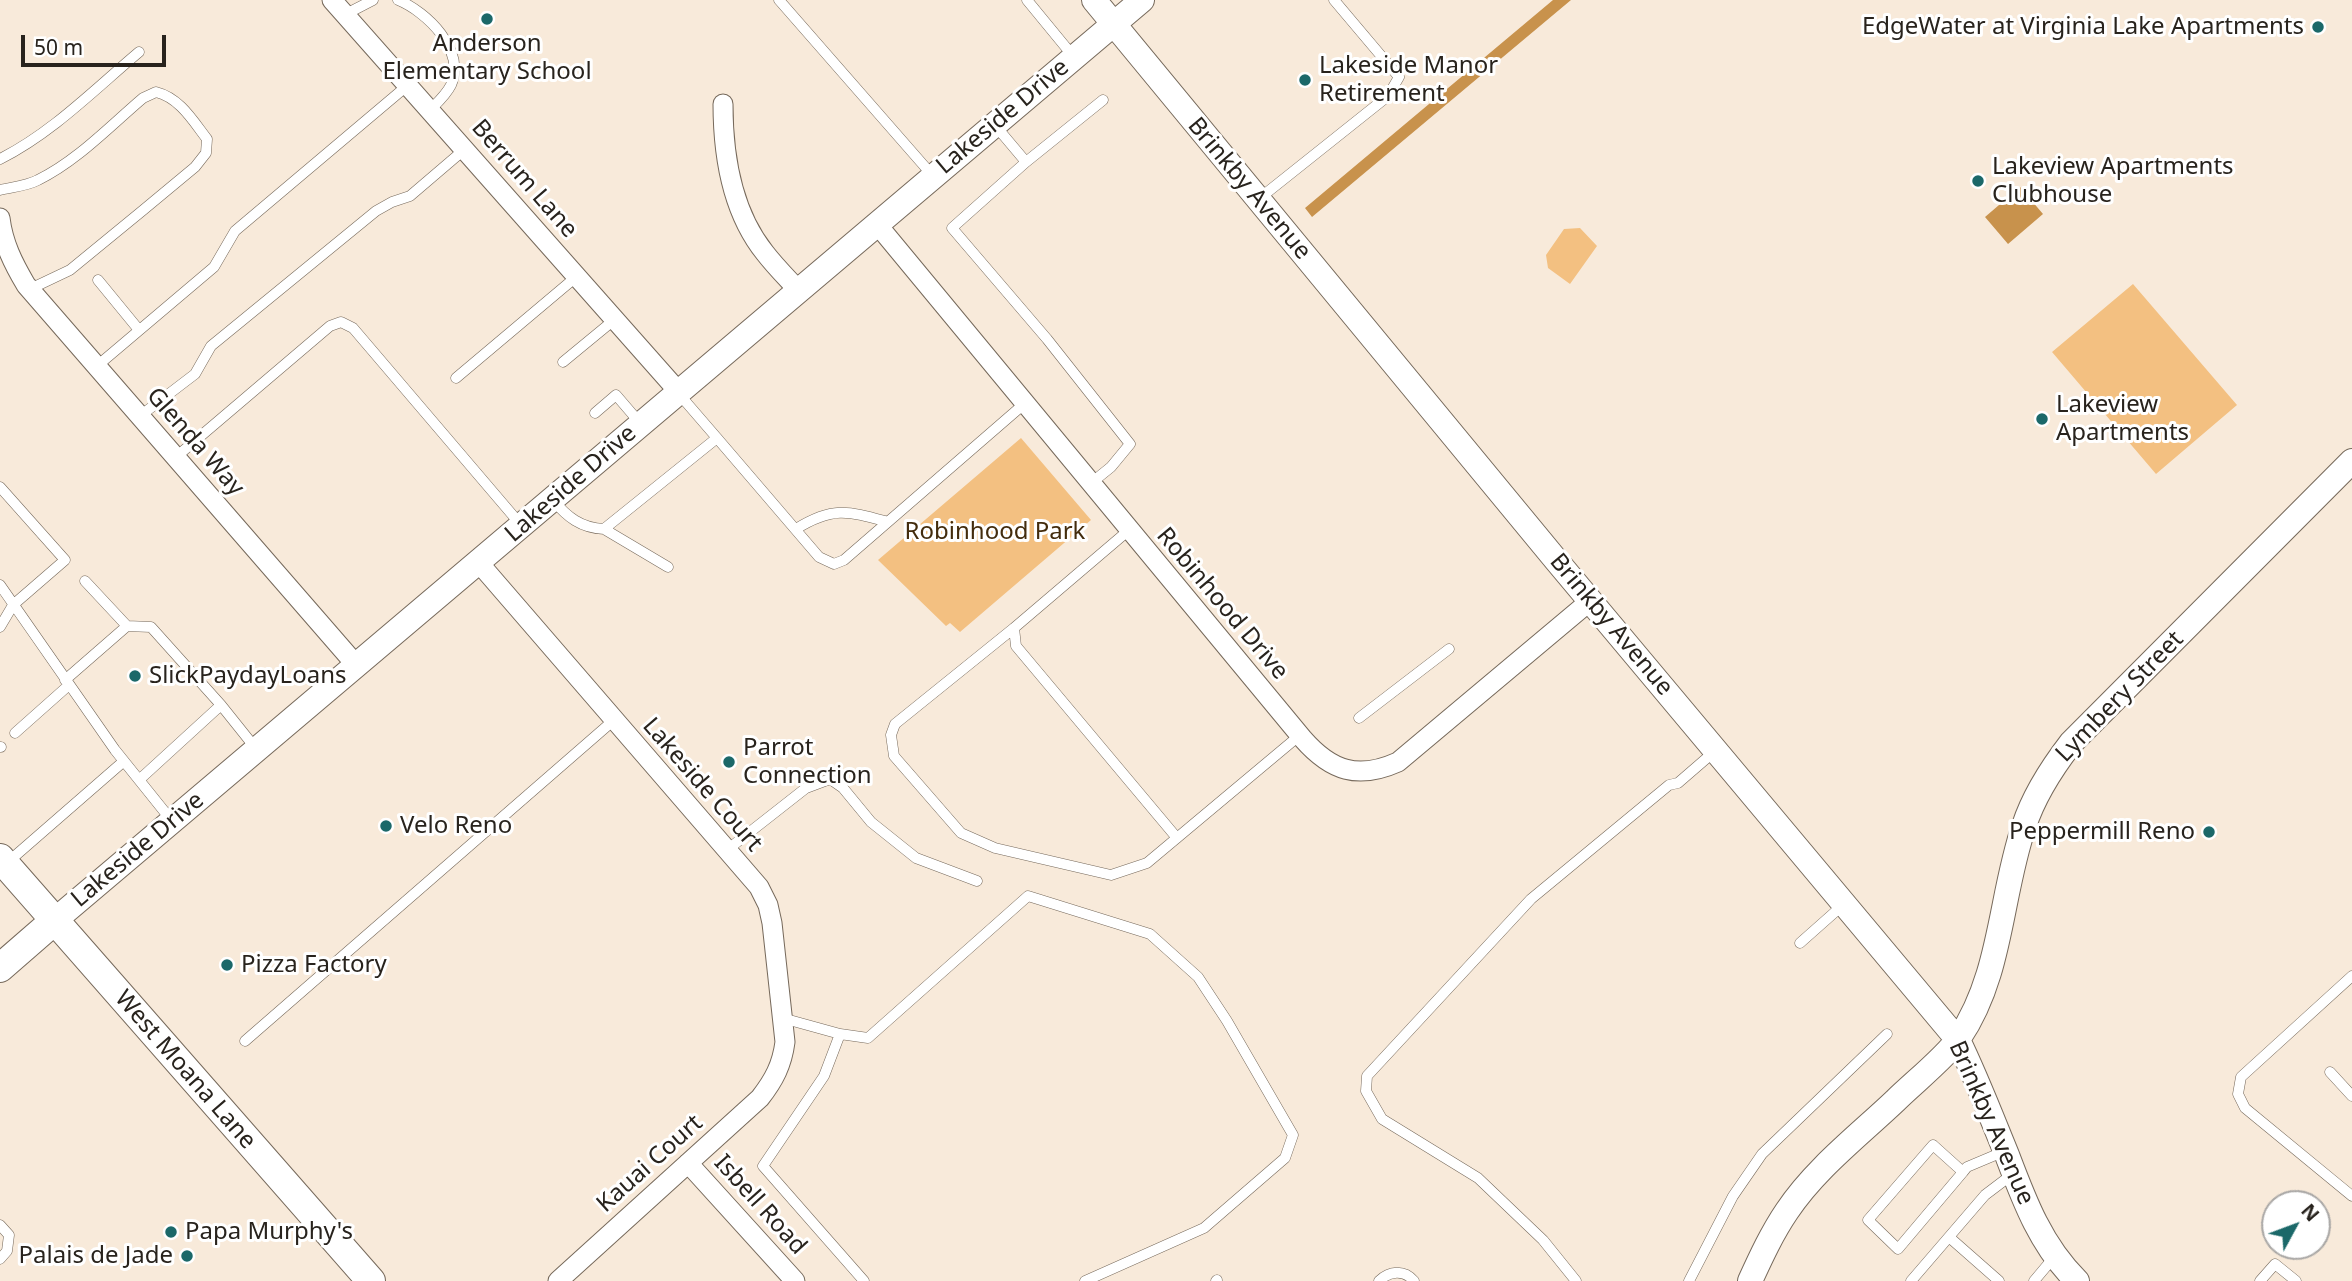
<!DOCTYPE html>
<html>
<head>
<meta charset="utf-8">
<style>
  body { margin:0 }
  #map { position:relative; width:2352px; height:1281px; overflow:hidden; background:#f8eada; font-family:"Noto Sans",sans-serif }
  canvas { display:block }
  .north { position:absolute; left:2261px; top:1190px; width:70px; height:70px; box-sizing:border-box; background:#fff; border:2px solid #a9a7a5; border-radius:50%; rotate:49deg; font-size:19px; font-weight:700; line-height:28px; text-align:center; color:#28231d }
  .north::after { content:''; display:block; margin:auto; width:24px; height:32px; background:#1b6869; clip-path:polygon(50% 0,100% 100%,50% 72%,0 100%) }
  .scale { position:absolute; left:21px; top:35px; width:145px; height:32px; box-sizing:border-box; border:4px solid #28231d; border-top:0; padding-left:9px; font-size:21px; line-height:24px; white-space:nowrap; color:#28231d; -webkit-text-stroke:5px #fff; paint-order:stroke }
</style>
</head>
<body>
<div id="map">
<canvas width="2352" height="1281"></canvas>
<div class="north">N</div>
<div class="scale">50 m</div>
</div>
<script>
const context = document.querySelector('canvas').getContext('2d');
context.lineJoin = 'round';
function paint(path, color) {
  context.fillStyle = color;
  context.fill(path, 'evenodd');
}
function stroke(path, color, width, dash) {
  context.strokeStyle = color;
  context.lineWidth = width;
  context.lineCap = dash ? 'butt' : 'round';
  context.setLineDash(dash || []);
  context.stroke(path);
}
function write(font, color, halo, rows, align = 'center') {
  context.font = font + ' "Noto Sans",sans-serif';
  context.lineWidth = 6;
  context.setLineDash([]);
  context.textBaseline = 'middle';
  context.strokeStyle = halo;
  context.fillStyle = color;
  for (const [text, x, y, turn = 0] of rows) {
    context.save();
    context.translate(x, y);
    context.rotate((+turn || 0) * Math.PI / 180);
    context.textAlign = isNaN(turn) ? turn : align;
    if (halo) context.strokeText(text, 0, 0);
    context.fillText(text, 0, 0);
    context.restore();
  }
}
paint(new Path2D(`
  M1580,228L1597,246L1570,284L1548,268L1546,255L1564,229Z
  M2133,284L2237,405L2156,474L2052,352Z
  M1021,438L1091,520L960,632L950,623L946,626L878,560Z`), '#f3c081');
paint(new Path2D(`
  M1553,0H1571L1312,217L1305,208Z
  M2020,187L2043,214L2008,244L1985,217Z`), '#c8924c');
const service = new Path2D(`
  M398,0C427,12 466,50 451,85C446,95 438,102 430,110
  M779,0L933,176
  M1027,0L1073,56
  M346,14L373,0
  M994,124L1026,162L952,228L1047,339L1130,444L1111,467L1090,484
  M0,159C52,133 95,89 139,52
  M1026,162L1103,100
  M0,190C12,187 27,186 38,180C77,161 110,126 143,98L156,92C180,98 193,121 207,139L206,153L195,167L142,211L70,270L30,289
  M1260,198L1388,96L1399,77L1334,0
  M98,280L139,330
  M563,362L614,320
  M97,366L214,267L235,231L408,85
  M456,378L576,277
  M595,413L616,395L640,423
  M140,416L195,374L211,346L376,211L392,202L410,196L465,149
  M717,438L819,557L834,564L844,560L1024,404
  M176,457L330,326L341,322L353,328L521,525
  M0,487L65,560L13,605L0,627
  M553,500C567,517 581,528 604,529L717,438L679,394
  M604,529L668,567
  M796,529C833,506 848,511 888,522
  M1129,530L1014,628L1016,646L1177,838
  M85,581L127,626
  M0,585L115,750L172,821
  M1014,628L895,724L891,735L894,756L961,833L995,848L1111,875L1147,863L1300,735
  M65,680L127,626L151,627L221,705L257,750
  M1359,718L1449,649
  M15,733L69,685
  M0,747H1
  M139,780L221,705
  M727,850L806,788L830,779L843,788L871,822L916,858L977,881
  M8,862L124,761
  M1800,943L1844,904
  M2352,976L2241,1077L2238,1094L2245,1108L2352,1196
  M782,1018L840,1034
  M245,1041L614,720
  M2330,1072L2352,1096
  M1963,1172L1898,1249L1868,1220L1933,1145L1963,1172L1967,1167L2005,1151
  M0,1225L9,1235L7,1251L0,1259
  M1949,1237L1999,1281
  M864,1281L763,1166L824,1076L840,1034L868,1038L1028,896L1150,934L1198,977L1227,1021L1293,1135L1285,1158L1204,1228L1085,1281
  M1216,1281L1217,1280
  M1379,1281C1389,1271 1404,1269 1414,1281
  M1576,1281L1543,1240L1478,1178L1382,1119L1366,1091L1367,1076L1531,899L1669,785L1678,783L1715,751
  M1689,1281L1733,1196L1762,1154L1887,1034
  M1911,1281L1985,1195L2014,1173
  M2034,1281L2055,1256
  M2260,1281L2275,1264L2296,1281`);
const minor = new Path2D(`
  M332,0L678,391
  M723,104C723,155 732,212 765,253C775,266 787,278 798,290
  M0,218C3,243 13,263 26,285L357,666
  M876,223L1303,739C1331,771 1358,780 1398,762L1590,601
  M479,563L759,887L768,905L772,923L785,1042C782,1065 774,1080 760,1098L558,1281
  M688,1163L795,1281`);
const tertiary = new Path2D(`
  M1094,0L1556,560L1958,1040C1976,1077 1991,1116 2007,1155C2024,1200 2041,1246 2077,1281
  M54,921L1142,0
  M1750,1281C1761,1257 1772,1233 1787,1211C1815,1169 1858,1136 1895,1101C1912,1084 1946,1057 1959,1038C2002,975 2000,896 2024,826C2034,795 2051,769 2071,743L2352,461`);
const secondary = new Path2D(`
  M0,858L371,1281
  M0,968L54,921`);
stroke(service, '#76695b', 11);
stroke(minor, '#76695b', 21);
stroke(tertiary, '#76695b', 26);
stroke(secondary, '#76695b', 30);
stroke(service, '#fff', 10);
stroke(minor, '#fff', 19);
stroke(tertiary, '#fff', 24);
stroke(secondary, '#fff', 28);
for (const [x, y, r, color] of [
  [487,19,7,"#1b6869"],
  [2318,27,7,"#1b6869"],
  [1305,80,7,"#1b6869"],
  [1978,181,7,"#1b6869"],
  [2042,419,7,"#1b6869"],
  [135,676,7,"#1b6869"],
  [729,762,7,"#1b6869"],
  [386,826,7,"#1b6869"],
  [2209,832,7,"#1b6869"],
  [227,965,7,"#1b6869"],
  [171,1232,7,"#1b6869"],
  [187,1256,7,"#1b6869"]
]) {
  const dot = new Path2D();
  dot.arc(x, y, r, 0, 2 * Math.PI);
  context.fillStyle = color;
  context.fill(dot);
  stroke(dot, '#fff', 2.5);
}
write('24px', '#28231d', '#fff', [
  ["EdgeWater at Virginia Lake Apartments",2304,27,"right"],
  ["Anderson",487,44,"center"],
  ["Elementary School",487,72,"center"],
  ["Lakeside Manor",1319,66],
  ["Retirement",1319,94],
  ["Lakeview Apartments",1992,167],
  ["Clubhouse",1992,195],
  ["Lakeview",2056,405],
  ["Apartments",2056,433],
  ["SlickPaydayLoans",149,676],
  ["Parrot",743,748],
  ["Connection",743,776],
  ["Velo Reno",400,826],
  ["Peppermill Reno",2195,832,"right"],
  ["Pizza Factory",241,965],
  ["Papa Murphy's",185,1232],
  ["Palais de Jade",173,1256,"right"]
], 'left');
write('24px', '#28231d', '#fff', [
  ["Lakeside Drive",1003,117,-40],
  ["Berrum Lane",524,179,49],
  ["Brinkby Avenue",1249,189,50],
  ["Glenda Way",195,442,49],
  ["Lakeside Drive",571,484,-41],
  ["Robinhood Drive",1222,604,50],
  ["Brinkby Avenue",1611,625,50],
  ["Lymbery Street",2120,697,-46],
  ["Lakeside Court",702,785,49],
  ["Lakeside Drive",138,850,-40],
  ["West Moana Lane",185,1070,49],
  ["Brinkby Avenue",1991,1123,66],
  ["Kauai Court",650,1164,-42],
  ["Isbell Road",760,1205,48]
]);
write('24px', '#432c0d', '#fff', [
  ["Robinhood Park",995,532]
]);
</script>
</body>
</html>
